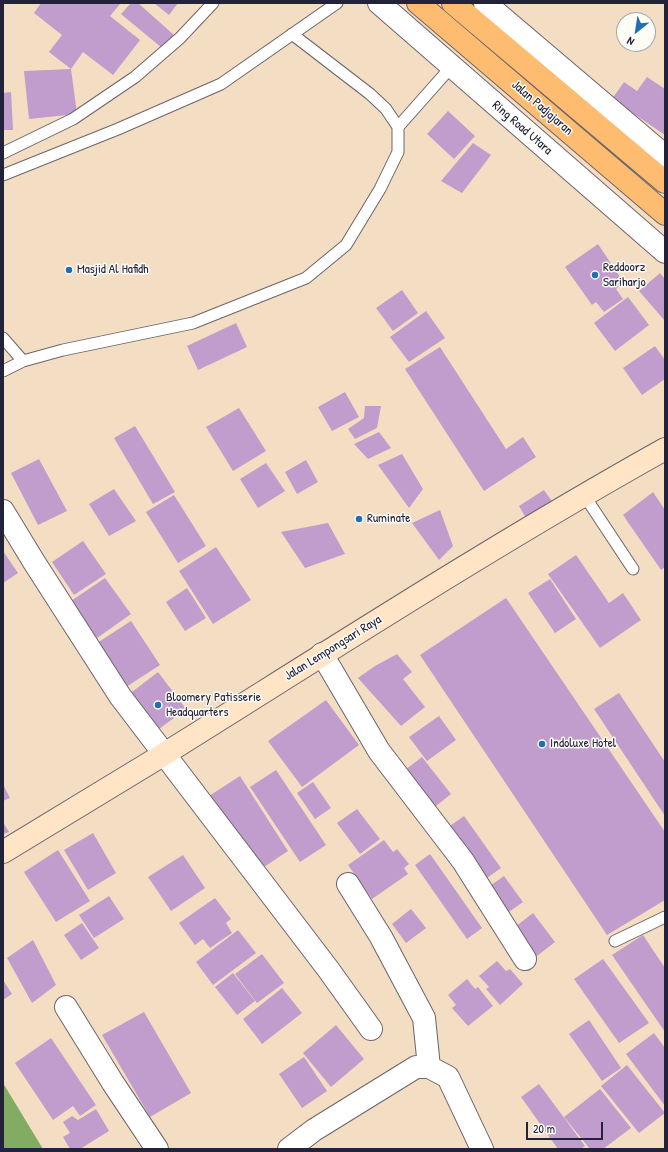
<!DOCTYPE html>
<html>
<head>
<meta charset="utf-8">
<style>
  body { margin:0 }
  #map { position:relative; width:668px; height:1152px; overflow:hidden; background:#f4dec3; font-family:"Patrick Hand",sans-serif }
  canvas { display:block }
  .frame { position:absolute; inset:0; border:4px solid #22223b; pointer-events:none }
  .north { position:absolute; left:616px; top:12px; width:40px; height:40px; box-sizing:border-box; background:#fdfcf7; border:1px solid #a5a5ac; border-radius:50%; rotate:210deg; font-size:11px; font-weight:700; line-height:16px; text-align:center; color:#22223b }
  .north::after { content:''; display:block; margin:auto; width:14px; height:18px; background:#1f6fb2; clip-path:polygon(50% 0,100% 100%,50% 72%,0 100%) }
  .scale { position:absolute; left:526px; top:1122px; width:77px; height:18px; box-sizing:border-box; border:2px solid #22223b; border-top:0; padding-left:5px; font-size:12px; line-height:14px; white-space:nowrap; color:#22223b; -webkit-text-stroke:3px #fdfcf7; paint-order:stroke }
</style>
</head>
<body>
<div id="map">
<canvas width="668" height="1152"></canvas>
<div class="frame"></div>
<div class="north">N</div>
<div class="scale">20 m</div>
</div>
<script>
const context = document.querySelector('canvas').getContext('2d');
context.lineJoin = 'round';
function paint(path, color) {
  context.fillStyle = color;
  context.fill(path, 'evenodd');
}
function stroke(path, color, width, dash) {
  context.strokeStyle = color;
  context.lineWidth = width;
  context.lineCap = dash ? 'butt' : 'round';
  context.setLineDash(dash || []);
  context.stroke(path);
}
function write(font, color, halo, rows, align = 'center') {
  context.font = font + ' "Patrick Hand",sans-serif';
  context.lineWidth = 3;
  context.setLineDash([]);
  context.textBaseline = 'middle';
  context.strokeStyle = halo;
  context.fillStyle = color;
  for (const [text, x, y, turn = 0] of rows) {
    context.save();
    context.translate(x, y);
    context.rotate((+turn || 0) * Math.PI / 180);
    context.textAlign = isNaN(turn) ? turn : align;
    if (halo) context.strokeText(text, 0, 0);
    context.fillText(text, 0, 0);
    context.restore();
  }
}
paint(new Path2D(`
  M3,1083L43,1149H3Z`), '#82ac62');
paint(new Path2D(`
  M41,3H119L120,4L110,16L140,40L113,75L83,52L71,69L49,52L62,35L34,13Z
  M131,3H138L174,35L162,48L121,14Z
  M154,3H178L169,15Z
  M71,69L77,114L29,119L24,71Z
  M647,77L665,89V135L612,99L624,82L637,91Z
  M11,92L13,130H3V93Z
  M448,111L475,136L454,159L427,134Z
  M473,143L491,155L462,193L441,181Z
  M598,244L624,283L616,289L623,299L604,312L596,302L592,305L565,267Z
  M660,273L665,279V321L639,291Z
  M402,290L418,313L393,331L376,308Z
  M628,297L649,325L615,351L594,323Z
  M426,311L445,338L409,362L390,337Z
  M236,323L247,347L198,370L187,346Z
  M655,346L665,360V379L642,395L623,368Z
  M440,347L506,449L523,437L536,457L484,491L405,369Z
  M345,392L359,417L332,431L318,407Z
  M365,406H381L377,428L355,439L348,429L364,418Z
  M239,408L266,451L233,471L206,427Z
  M135,426L175,492L153,504L114,438Z
  M379,432L391,448L368,459L354,444Z
  M402,454L423,489L409,508L378,465Z
  M39,459L67,511L38,525L11,473Z
  M306,460L318,482L297,494L285,472Z
  M266,463L285,491L258,508L240,479Z
  M114,489L136,521L109,536L89,504Z
  M544,490L554,504L527,520L519,506Z
  M653,492L665,510V567L661,570L623,515Z
  M174,495L206,546L178,563L146,512Z
  M440,510L453,546L439,560L412,523Z
  M328,523L345,554L305,568L281,532Z
  M83,541L106,574L74,595L52,562Z
  M216,547L251,600L213,624L179,571Z
  M3,551L18,573L3,583Z
  M576,555L609,603L623,593L641,620L600,648L548,574Z
  M105,578L131,614L97,638L71,601Z
  M550,579L576,619L555,633L528,593Z
  M187,588L206,618L185,631L166,602Z
  M506,598L665,832V900L607,935L420,655Z
  M131,621L160,665L123,689L94,645Z
  M397,654L412,672L403,679L425,707L401,726L358,678L375,666Z
  M158,672L186,709L155,732L128,695Z
  M619,693L665,762V816L594,709Z
  M326,700L359,745L302,787L268,741Z
  M439,716L456,740L427,761L409,737Z
  M422,757L451,794L431,810L401,773Z
  M276,770L326,845L300,862L250,787Z
  M240,776L288,851L258,871L209,796Z
  M313,782L331,808L315,819L297,793Z
  M3,784L10,798L3,801Z
  M357,809L380,839L360,854L337,823Z
  M464,816L501,868L484,880L447,828Z
  M3,822L9,832L3,834Z
  M93,833L116,873L88,890L64,850Z
  M384,840L393,852L397,849L409,864L404,868L408,874L372,899L348,865Z
  M58,850L90,901L56,922L24,872Z
  M430,854L482,928L467,939L415,865Z
  M183,855L205,888L171,911L148,877Z
  M504,876L523,902L506,914L487,888Z
  M109,896L124,919L94,938L79,915Z
  M215,898L231,919L226,923L232,933L210,948L203,939L195,945L179,923Z
  M411,909L426,928L406,943L392,924Z
  M533,913L555,942L537,956L515,927Z
  M82,923L99,948L81,960L64,935Z
  M238,930L256,953L213,985L196,962Z
  M643,935L665,968V1032L612,955Z
  M33,940L56,985L32,1003L7,958Z
  M262,954L284,983L257,1003L235,974Z
  M603,959L649,1023L619,1043L574,979Z
  M497,961L506,971L510,969L523,984L500,1005L486,989L489,987L479,976Z
  M233,973L255,1001L237,1015L215,987Z
  M467,979L475,989L478,987L493,1006L468,1026L452,1008L456,1005L448,995Z
  M3,980L12,994L3,1000Z
  M282,988L302,1013L262,1044L243,1019Z
  M144,1012L191,1093L150,1117L102,1035Z
  M589,1020L621,1068L602,1081L569,1034Z
  M336,1025L364,1059L331,1087L303,1053Z
  M654,1033L665,1048V1106L626,1054Z
  M51,1038L96,1105L80,1116L73,1106L53,1120L15,1063Z
  M304,1057L327,1091L302,1108L279,1074Z
  M627,1065L665,1113L639,1133L601,1086Z
  M539,1084L585,1146L581,1149H558L521,1097Z
  M600,1089L631,1128L603,1149H590L564,1117Z
  M96,1109L109,1131L80,1149H70L63,1137L70,1133L63,1122L72,1116L78,1120Z`), '#c09dcc');
const service = new Path2D(`
  M398,127L452,66
  M3,153L73,119L135,77L180,38L213,3
  M3,175L118,129L221,84L337,3
  M3,338L23,361
  M3,371L23,361L63,350L193,323L306,278L346,245L380,189L398,152V127L386,109L370,94L292,34
  M584,495L633,569
  M615,941L665,917`);
const minor = new Path2D(`
  M3,511L34,562L120,696L328,969L371,1029
  M322,654L379,751L463,861L525,959
  M348,884L381,937L424,1018L429,1067
  M66,1007L113,1083L157,1149
  M289,1149L314,1130L416,1067H429L448,1077L482,1149`);
const tertiary = new Path2D(`
  M379,3L665,252
  M485,3L665,156`);
const secondary = new Path2D(`
  M3,852C57,819 112,786 166,753C331,650 495,544 665,449`);
const trunk = new Path2D(`
  M418,3L665,214
  M453,3L665,182`);
stroke(service, '#6c646b', 13);
stroke(minor, '#6c646b', 24);
stroke(tertiary, '#6c646b', 24);
stroke(secondary, '#6c646b', 24);
stroke(trunk, '#6c646b', 24);
stroke(service, '#fff', 11);
stroke(minor, '#fff', 22);
stroke(tertiary, '#fff', 22);
stroke(secondary, '#ffe4c6', 22);
stroke(trunk, '#febc70', 22);
for (const [x, y, r, color] of [
  [69,270,4,"#1f6fb2"],
  [595,275,4,"#1f6fb2"],
  [359,519,4,"#1f6fb2"],
  [158,705,4,"#1f6fb2"],
  [542,744,4,"#1f6fb2"]
]) {
  const dot = new Path2D();
  dot.arc(x, y, r, 0, 2 * Math.PI);
  context.fillStyle = color;
  context.fill(dot);
  stroke(dot, '#fdfcf7', 1.5);
}
write('13px', '#22223b', '#fdfcf7', [
  ["Jalan Padjajaran",542,108,41],
  ["Ring Road Utara",522,128,41],
  ["Jalan Lempongsari Raya",333,648,-32]
]);
write('13px', '#22223b', '#fdfcf7', [
  ["Reddoorz",603,268],
  ["Sariharjo",603,283],
  ["Masjid Al Hafidh",77,270],
  ["Ruminate",367,519],
  ["Bloomery Patisserie",166,698],
  ["Headquarters",166,713],
  ["Indoluxe Hotel",550,744]
], 'left');
</script>
</body>
</html>
